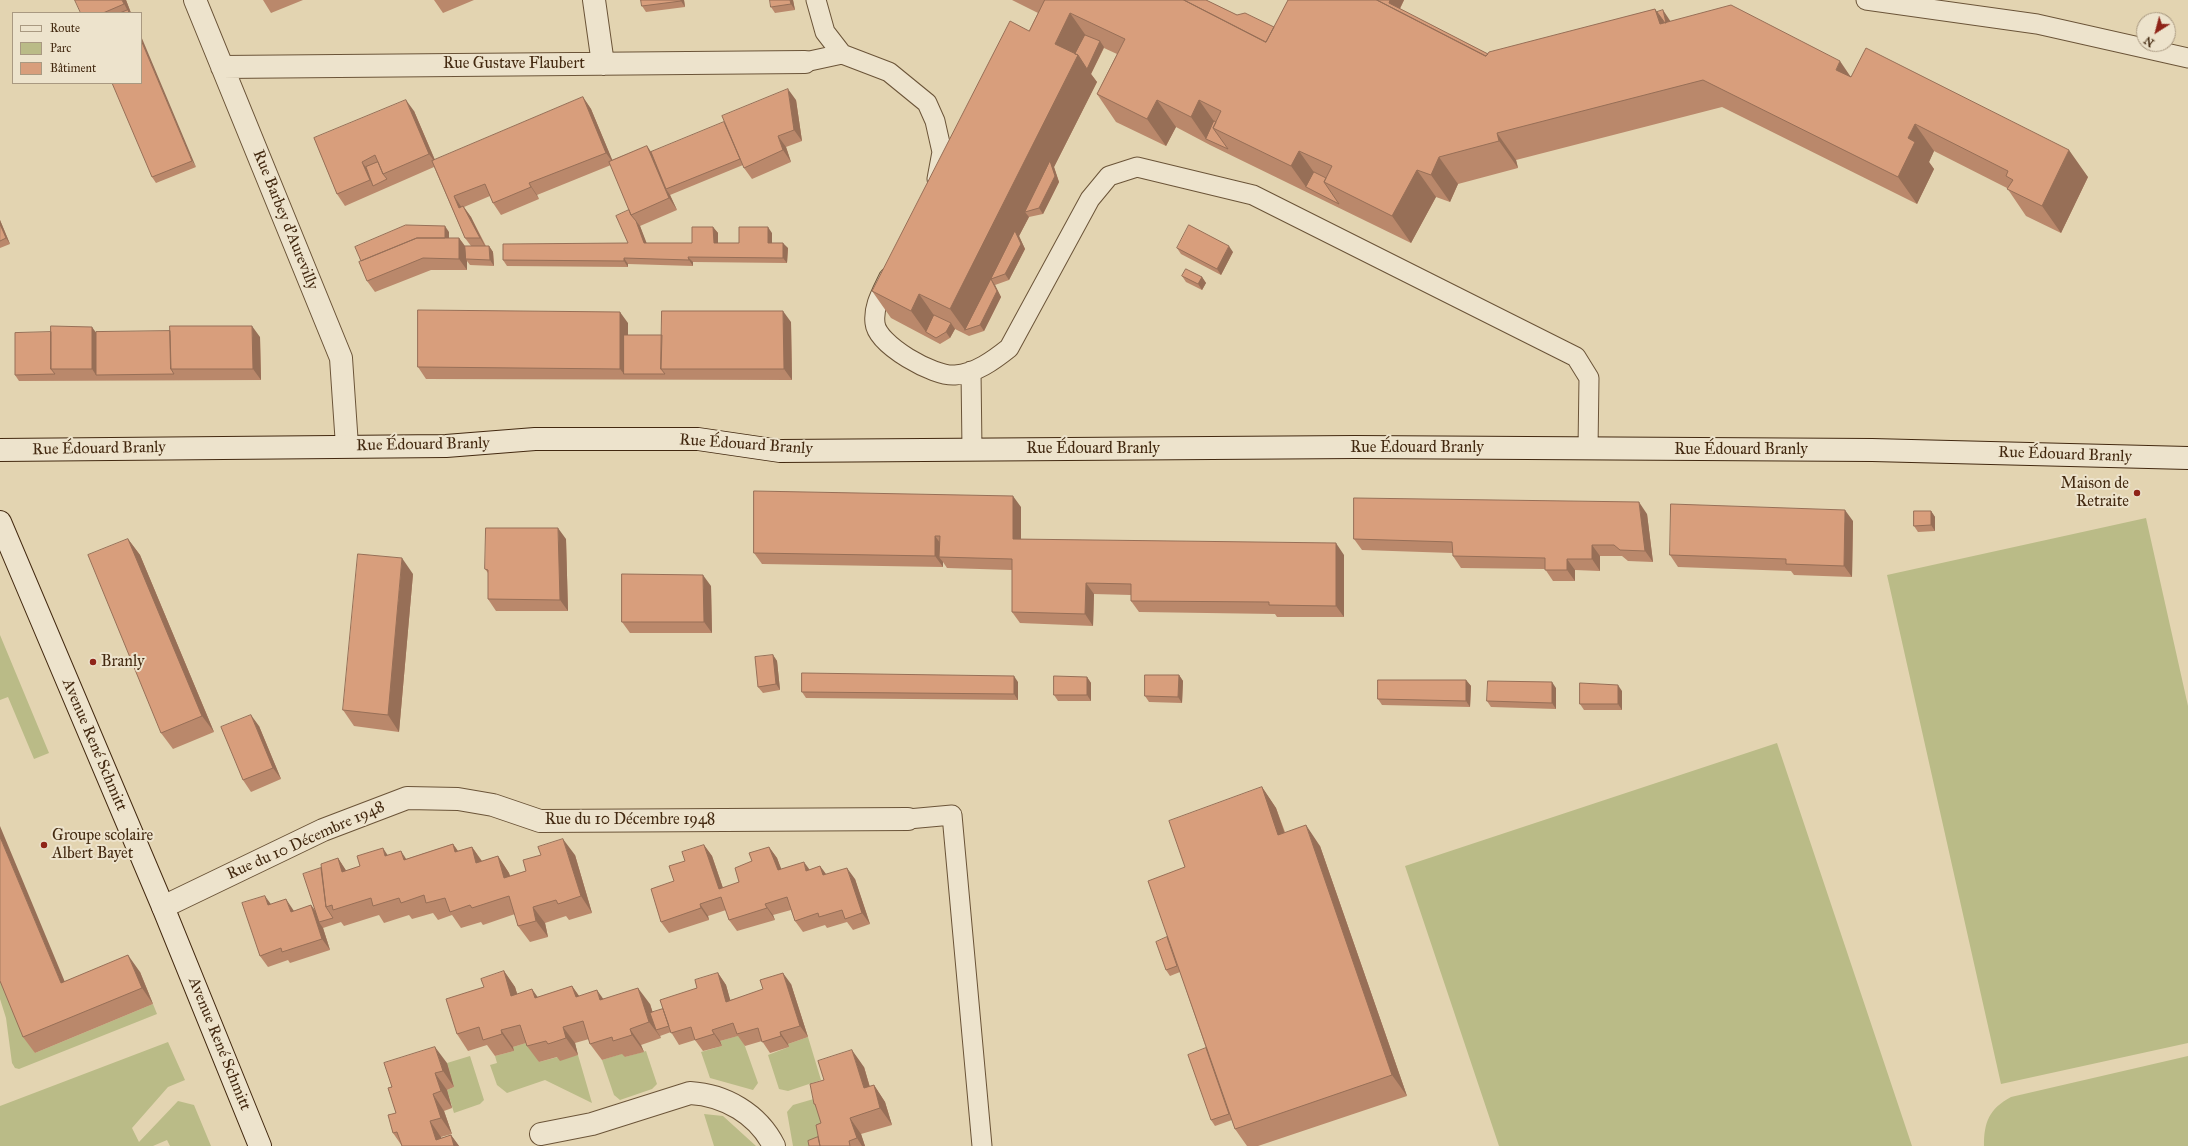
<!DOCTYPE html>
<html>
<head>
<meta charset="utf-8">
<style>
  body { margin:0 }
  #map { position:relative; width:2188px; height:1146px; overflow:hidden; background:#e3d4b1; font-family:"IM FELL Great Primer",serif }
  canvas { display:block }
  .legend { position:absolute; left:12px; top:12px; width:130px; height:72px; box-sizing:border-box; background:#ede3cc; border:1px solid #a99981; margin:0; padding:5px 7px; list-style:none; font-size:12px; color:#432910 }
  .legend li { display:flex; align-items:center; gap:8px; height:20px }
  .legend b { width:20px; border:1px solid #a99981 }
  .north { position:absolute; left:2136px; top:12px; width:40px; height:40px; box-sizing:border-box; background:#ede3cc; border:1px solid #a99981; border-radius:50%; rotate:216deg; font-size:11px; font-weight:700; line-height:16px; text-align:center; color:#432910 }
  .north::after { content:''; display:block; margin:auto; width:14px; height:18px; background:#8f2418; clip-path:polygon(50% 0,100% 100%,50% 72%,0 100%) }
</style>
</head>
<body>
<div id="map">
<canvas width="2188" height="1146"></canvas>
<ul class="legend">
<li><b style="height:5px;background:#ede3cc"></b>Route</li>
<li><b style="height:11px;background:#babb87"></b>Parc</li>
<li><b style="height:11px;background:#d89e7c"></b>Bâtiment</li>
</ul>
<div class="north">N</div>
</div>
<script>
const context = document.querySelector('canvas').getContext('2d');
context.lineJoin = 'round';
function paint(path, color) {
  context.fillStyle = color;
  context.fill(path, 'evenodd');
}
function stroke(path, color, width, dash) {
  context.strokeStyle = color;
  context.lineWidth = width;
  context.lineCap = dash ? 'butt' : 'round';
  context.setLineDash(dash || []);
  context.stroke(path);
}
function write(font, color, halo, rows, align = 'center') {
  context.font = font + ' "IM FELL Great Primer",serif';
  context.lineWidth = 4;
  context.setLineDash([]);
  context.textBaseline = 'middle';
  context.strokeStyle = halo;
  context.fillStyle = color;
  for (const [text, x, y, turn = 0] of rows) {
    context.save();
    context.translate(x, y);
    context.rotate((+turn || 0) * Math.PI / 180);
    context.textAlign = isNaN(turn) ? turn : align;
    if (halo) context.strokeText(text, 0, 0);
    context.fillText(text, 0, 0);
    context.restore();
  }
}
paint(new Path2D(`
  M2146,518L2188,706V1043L2001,1084L1887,575Z
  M0,635L49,753L34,759L8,697L0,700Z
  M1777,743L1912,1146H1499L1405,866Z
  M0,970L35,1053L153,1004L157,1014L19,1069L15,1068L12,1063L6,1018L0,999Z
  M741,1035L758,1083L753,1090L710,1078L701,1052L722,1046L720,1041Z
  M808,1037L821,1080L788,1091L779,1089L768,1055L789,1047L788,1044Z
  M532,1041L539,1062L558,1057L578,1055L592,1103L545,1080L507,1093L497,1085L490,1065L497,1063L495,1056L514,1051L513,1047Z
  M168,1042L185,1080L168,1087L132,1128L139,1142L178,1101L194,1105L211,1146H170L167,1140L153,1146H0V1106Z
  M646,1051L657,1084L652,1089L620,1100L614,1095L602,1060L624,1053L625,1057Z
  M470,1056L484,1100L480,1104L454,1113L447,1090L454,1087L447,1063Z
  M2188,1056V1146H1984C1984,1122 1989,1109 2011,1097Z
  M817,1098L833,1140L814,1146H793L787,1112L793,1105Z
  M704,1114L723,1116L756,1146H714Z`), '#babb87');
const lane = new Path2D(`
  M816,0L825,32L842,54L889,72L927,103L935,121L942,152L937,179
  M1866,0L2037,24L2188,58
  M805,62L842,54
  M889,277C882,292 873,306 875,323C877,345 934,377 955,375C975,374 994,360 1009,348L1090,199L1109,176L1137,167L1253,195L1576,357L1589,378L1588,449
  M971,371L972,450
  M908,819L952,815L982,1146`);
const street = new Path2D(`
  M195,0L341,358L347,446
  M594,0L603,64
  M222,67L805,62
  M163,907L323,830L407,798L458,799L493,805L540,821L908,819
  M541,1134L592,1124L690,1093C725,1095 758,1114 774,1146`);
const secondary = new Path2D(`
  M0,450L446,446L535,439H698L780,451L1355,447L1872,450L2188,458
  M0,522L163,907L260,1146`);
stroke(lane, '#6b5438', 21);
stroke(street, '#6b5438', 24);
stroke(secondary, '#432910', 24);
stroke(lane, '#ede3cc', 19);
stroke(street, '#ede3cc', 22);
stroke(secondary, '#ede3cc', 22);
paint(new Path2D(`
  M126,0L131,13H81Z
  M263,0H303L271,13Z
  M434,0H474L443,13Z
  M641,0H684L685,7L646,12L642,6Z
  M793,0L795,10L775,13L771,7Z
  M1012,0H1206L1237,15L1274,27L1288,0H1404L1400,9L1488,54L1655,9L1657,12L1670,22L1850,76L2088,177L2061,233L2026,216L2007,188L1934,151L1929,162L1934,169L1917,204L1722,107L1516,160L1518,168L1458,184L1450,202L1436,197L1411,243L1210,145L1176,127L1166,146L1116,122L1097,94L1117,54L1104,48L1091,74L1097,82L1054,167L1059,182L1043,214L1029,217L1019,236L1025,249L1009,280L995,285L1001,297L984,331L969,336L955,329L950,338L940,344L891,318L872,291L1029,31L1038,13Z
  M141,83L196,167L156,183L152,177Z
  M583,97L591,109L612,160L647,146L651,152L796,100L802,141L786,147L791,162L752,179L744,168L743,165L670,195L677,210L640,226L646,243H692L713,227L718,233V243H739L772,233V243L788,248L787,263L693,262V266L628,264V267L507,266L503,260L628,243L629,210L611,165L537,195L539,199L501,215L493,203L490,196L464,207L471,217L486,246H489L493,252L494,266L470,265L467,261V270H431L375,292L367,281L449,232V238H459L465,246H471L465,238L434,167L345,206L337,194L314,138L414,111L435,160Z
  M0,220L10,244L0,248Z
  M1177,248L1233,252L1221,275L1181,254Z
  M1182,276L1202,277L1206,283L1202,290L1186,282Z
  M791,322L792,380L426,379L418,367L628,323V335H662Z
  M96,332L260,337L261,380L19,381L15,375Z
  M1021,507V539L1344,555V617H1277L1275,614L1139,612L1131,601V595L1094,594L1093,626L1020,623L1012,612V570L947,568L943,562V567L762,564L754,553Z
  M1931,511L1935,517V531L1918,532L1914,526Z
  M1647,514L1653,562L1628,561L1622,556H1600V571L1575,570V581H1553L1545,569L1461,568L1453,556V553L1362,550L1354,539Z
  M1853,521L1852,577L1794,575L1791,571L1678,567L1670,555Z
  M128,539L140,555L214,732L173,749L161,733Z
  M566,539L568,611H496L488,599V573L485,569Z
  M413,574L399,732L354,726L343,710Z
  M711,586L712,633H630L622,622Z
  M773,655L777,661L780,690L763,693L758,687Z
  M1179,675L1183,681L1182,703L1149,702L1145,696Z
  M1087,677L1091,683V701H1058L1054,695Z
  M1466,680L1471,686L1470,707L1382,705L1378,699Z
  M1018,682V700L806,698L802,692Z
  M1556,688V709L1491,707L1487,701Z
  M1622,691V710H1584L1580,704Z
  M259,726L281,779L251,792L243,780Z
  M1262,787L1276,808L1285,832L1320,846L1407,1096L1258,1146H1247L1235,1129L1232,1120L1215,1126L1211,1120L1206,1048L1180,972L1170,976L1166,970L1167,937L1185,867Z
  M453,844L458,851L472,847L482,861L498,856L509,873L510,876L575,855L592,913L569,920L566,916L545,923L548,937L530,942L518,926L515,914L483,925L481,922L461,928L452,915L438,920L433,913L412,919L409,915L384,923L379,915L344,926L341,922L323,928L330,950L290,963L288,960L268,967L260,956L271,904L294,911L311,905L315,910L321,868L338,858L346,871L360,866L388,855L406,859Z
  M704,845L712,856L723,888L739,882L752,861L769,847L777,858L781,869L809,870L820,866L826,874L855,879L870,924L853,930L847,922L827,928L825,925L803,932L795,921L791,910L773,915L775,920L737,931L729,920L726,910L708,916L709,920L669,933L661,922L674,881L685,861Z
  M504,971L515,987L517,994L538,997L572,986L579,996L650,1004L653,1013L663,1009L697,988L718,973L726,985L730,1000L791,984L808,1037L788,1044L789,1047L770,1053L762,1041L745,1046L738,1036L720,1041L722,1046L703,1051L695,1040L679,1045L671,1032L660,1036L661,1038L641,1045L644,1052L625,1057L622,1054L602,1060L590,1044L589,1039L575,1043L578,1055L560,1061L557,1057L539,1062L527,1046L526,1043L513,1047L514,1051L495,1056L487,1045L468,1051L457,1034L484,987Z
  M140,972L153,1004L35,1053L23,1037L65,981Z
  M447,1063L454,1087L447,1090L452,1108L444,1111L452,1134L441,1137V1138L451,1135L459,1146H402L393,1133L396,1113L388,1088Z
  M864,1067L870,1087L874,1085L885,1102L892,1125L861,1134L865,1146H809L818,1137L821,1123L817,1109L814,1104L824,1080Z`), '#ba886b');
paint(new Path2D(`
  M122,0H126L131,13H129Z
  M681,0H684L685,7L681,1Z
  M790,0H793L795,10L791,4Z
  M1390,0H1404L1397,14L1389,3Z
  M1655,9L1674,36L1660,24Z
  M1663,10L1671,22L1666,24Z
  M1070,13L1089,40L1100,41L1104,47L1091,74L1097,82L1054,167L1059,182L1043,214L1039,208L1025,212L1029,217L1019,236L1025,249L1009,280L1005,274L991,279L995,285L1001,297L984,331L980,325L965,330L950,309L1055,44Z
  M141,36L196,167L192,161L141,40Z
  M1840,61L1859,89L1836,70Z
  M788,89L796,100L802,141L794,130Z
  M583,97L591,109L614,164L606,153Z
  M406,100L414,111L437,165L429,154Z
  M1157,100L1176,127L1166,146L1147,119Z
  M1199,100L1218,127L1213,128L1206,139L1191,117Z
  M1915,124L1934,151L1929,162L1934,169L1917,204L1898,177L1908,138Z
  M1497,133L1516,160L1518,168L1499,141Z
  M778,136L786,147L791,162L783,150Z
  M647,146L655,158L666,189L670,195L677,210L669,198Z
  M2069,150L2088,177L2061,233L2042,206Z
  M1299,151L1318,178L1306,187L1291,166Z
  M1439,157L1458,184L1450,202L1431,175Z
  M362,162L370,173L373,186L370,180Z
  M1417,170L1436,197L1411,243L1392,216Z
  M529,183L537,195L539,199L531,187Z
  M454,196L462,208H459Z
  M463,206L471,217L487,250L480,238Z
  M0,220L10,244L6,238L0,224Z
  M636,221L640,226L649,249L644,243Z
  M445,226L449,232V250L445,244Z
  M713,227L718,233V249L714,243Z
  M768,227L772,233V249L768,243Z
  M459,238L467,249L466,259L467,261V270L459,259Z
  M783,243L788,248L787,263L783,258Z
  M489,246L493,252L494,266L490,260Z
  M1229,246L1233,252L1221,275L1217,269Z
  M688,257L693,262V266L689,260Z
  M624,258L628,264V267L624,261Z
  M1202,277L1206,283L1202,290L1198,284Z
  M919,294L938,321L926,332L911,311Z
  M783,311L791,322L792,380L784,369Z
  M620,312L628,323V374H624L620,369Z
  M951,323L955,329L950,338L946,332Z
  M252,326L260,337L261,380L253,369Z
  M92,327L100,338L96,375L92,369Z
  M1013,496L1021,507V550L1013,539Z
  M1639,502L1647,514L1653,562L1645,551Z
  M1845,510L1853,521L1852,577L1844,566Z
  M1931,511L1935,517V531L1931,525Z
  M558,528L566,539L568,611L560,600Z
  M935,536L943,547L939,557L943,562V567L935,556Z
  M128,539L140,555L214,732L202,716Z
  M1336,543L1344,555V617L1336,606Z
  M1592,545L1600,556V571L1592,559Z
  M402,558L413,574L399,732L388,715Z
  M1567,559L1575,570V581L1567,570Z
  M703,575L711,586L712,633L704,622Z
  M1086,583L1094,594L1093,626L1085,614Z
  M773,655L777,661L780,690L776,684Z
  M1179,675L1183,681L1182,703L1178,697Z
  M1014,676L1018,682V700L1014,694Z
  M1087,677L1091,683V701L1087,695Z
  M1466,680L1471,686L1470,707L1466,701Z
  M1552,682L1556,688V709L1552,703Z
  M1618,685L1622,691V710L1618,704Z
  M251,715L259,726L281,779L273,768Z
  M1262,787L1276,808L1292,855L1278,835Z
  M1306,825L1320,846L1407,1096L1392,1075Z
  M0,826L72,999L61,983L0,837Z
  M563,839L575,855L592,913L581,896Z
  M453,844L464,860L455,852Z
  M704,845L712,856L727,900L719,889Z
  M472,847L483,863H476Z
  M769,847L777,858L786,881L778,870Z
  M383,848L394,865L385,856Z
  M401,851L412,868L404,860Z
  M498,856L509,873L516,894L504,878Z
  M338,858L349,875L342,872Z
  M804,862L812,873L806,871Z
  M820,866L828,877L823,875Z
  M847,868L855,879L870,924L862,913Z
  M265,896L273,907L268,905Z
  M286,899L294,911L291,912Z
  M700,904L708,916L709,920L701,908Z
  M765,904L773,915L775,920L767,908Z
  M311,905L319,917V922L323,928L330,950L322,939Z
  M533,907L545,923L548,937L536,921Z
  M128,955L140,972L153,1004L142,988Z
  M504,971L515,987L523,1012L511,996Z
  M718,973L726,985L734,1013L726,1002Z
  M783,973L791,984L808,1037L800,1026Z
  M572,986L584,1003L576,997Z
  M638,988L650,1004L658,1030H656L660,1036L661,1038L649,1022Z
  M532,989L544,1006L535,998Z
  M597,990L609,1007L600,1000Z
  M563,1027L575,1043L578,1055L566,1038Z
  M630,1029L641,1045L644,1052L632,1035Z
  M501,1030L513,1047L514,1051L502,1034Z
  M712,1030L720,1041L722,1046L714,1034Z
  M780,1032L788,1044L789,1047L781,1036Z
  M435,1047L447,1063L454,1087L443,1071Z
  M852,1050L864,1067L875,1105L864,1088Z
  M435,1073L447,1090L452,1108L441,1091Z
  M874,1085L885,1102L892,1125L880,1108Z
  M433,1094L444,1111L452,1134L441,1118Z
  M850,1118L861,1134L865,1146H862L857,1138Z
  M430,1121L441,1137L444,1146L436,1140Z
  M451,1135L459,1146H454Z`), '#976f57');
const building = new Path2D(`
  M75,0H122L124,4L103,13H81Z
  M641,0H681V1L642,6Z
  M770,0H790L791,4L771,7Z
  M1045,0H1184L1266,42L1288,0H1377L1486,56L1489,52L1655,9L1660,24L1731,5L1840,61L1836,70L1851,77L1866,48L2069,150L2042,206L2007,189L2013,180L2006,176L2008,171L1915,124L1908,138L1915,142L1898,177L1703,80L1497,133L1499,141L1439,157L1431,175L1417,170L1392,216L1324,182L1332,166L1299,151L1291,166L1213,128L1221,111L1199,100L1191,117L1157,100L1147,119L1097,94L1125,39L1070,13L1055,44L1078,55L950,309L919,294L911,311L872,291L1010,21L1029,31Z
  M1184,0H1206L1237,15L1245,13L1274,27L1266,42Z
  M1377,0H1390L1389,3L1488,54L1486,56Z
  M128,10L129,13H120Z
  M1663,10L1666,23H1665L1657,12Z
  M1085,35L1100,41L1087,69L1078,55L1075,54Z
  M141,40L192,161L152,177L112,83H141Z
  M788,89L794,130L778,136L783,150L744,168L722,116Z
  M583,97L606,153L529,183L531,187L493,203L485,184L454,196L459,208L463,206L480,238H465L432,161Z
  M406,100L429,154L383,174L375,155L362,162L370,180L337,194L314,138Z
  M1214,121L1216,122L1213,128L1228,149L1206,139Z
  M724,122L740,159L666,189L651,152Z
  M647,146L669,198L631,215L609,162Z
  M1050,161L1055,176L1039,208L1025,212Z
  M378,162L383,174L387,179L373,186L366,167Z
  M1314,172L1326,178L1324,182L1339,204L1306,187Z
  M629,210L631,215L636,221L644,243H692V227H713L714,243H739V227H768V243H783V258L688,257L689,260L624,258V261L503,260V244L628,243L616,216Z
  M0,224L6,238L0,241Z
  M406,225L445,226V238H417L361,261L355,247Z
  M1189,225L1229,246L1217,269L1177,248Z
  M1015,231L1021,244L1005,274L991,279Z
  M417,238H459V259L423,258L367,281L359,262Z
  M465,246H489L490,260L466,259Z
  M1186,269L1202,277L1198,284L1182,276Z
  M991,279L997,291L980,325L965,330Z
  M418,310L620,312V369L418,367Z
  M662,311H783L784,369H661Z
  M934,315L951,323L946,332L936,338L926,332Z
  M51,326L92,327V369H51Z
  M170,326H252L253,369H171Z
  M170,331L171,369L174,374L96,375V332Z
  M51,332V369L55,374L15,375V333Z
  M624,335H662L661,369L665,374H624Z
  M754,491L1013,496V539L1336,543V606L1269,605V602L1131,601V584L1086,583L1085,614L1012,612V559L939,557L940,536H935V556L754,553Z
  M1354,498L1639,502L1645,551L1620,550L1614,545H1592V559H1567V570H1545V558L1453,556L1452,542L1354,539Z
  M1671,504L1845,510L1844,566L1786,564V559L1670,555Z
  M1914,511H1931V525L1914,526Z
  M486,528H558L560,600L488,599V570L485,569Z
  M128,539L202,716L161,733L88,555Z
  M358,554L402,558L388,715L343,710Z
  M622,574L703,575L704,622H622Z
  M773,655L776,684L758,687L755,657Z
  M802,673L1014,676V694L802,692Z
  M1145,675H1179L1178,697L1145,696Z
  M1054,676L1087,677V695H1054Z
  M1378,680H1466V701L1378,699Z
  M1488,681L1552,682V703L1487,701Z
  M1580,683L1618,685V704H1580Z
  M251,715L273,768L243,780L221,727Z
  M1262,787L1278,835L1306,825L1392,1075L1235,1129L1148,881L1185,867L1169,821Z
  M0,837L61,983L128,955L142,988L23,1037L0,981Z
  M563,839L581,896L558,904L556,900L533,907L536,921L518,926L509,896L472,908L470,905L450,912L445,898L426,903L424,895L401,903L399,898L373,906L371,898L333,910L332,905L326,907L321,864L338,858L342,872L360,866L357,856L383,848L385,856L401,851L404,860L453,844L455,852L472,847L476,863L498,856L504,878L526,871L523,860L541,855L538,847Z
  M704,845L719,889L739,882L735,868L752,861L749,853L769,847L778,870L804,862L806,871L820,866L823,875L847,868L862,913L845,919L842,910L819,917L818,913L795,921L787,897L765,904L767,908L729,920L721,897L700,904L701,908L661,922L651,889L674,881L669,866L685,861L682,852Z
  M321,868L326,907L333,918L319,922L303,874Z
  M265,896L268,905L286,899L291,912L311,905L322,939L282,952L281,948L260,956L242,903Z
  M1167,937L1177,966L1166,970L1156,942Z
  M504,971L511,996L532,989L535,998L572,986L576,997L597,990L600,1000L638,988L649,1022L630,1029L632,1035L613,1041L612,1037L590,1044L583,1021L563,1027L566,1038L548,1044L546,1041L527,1046L520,1025L501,1030L502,1034L483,1040L479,1027L457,1034L446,999L484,987L481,979Z
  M718,973L726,1002L763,989L760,980L783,973L800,1026L780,1032L781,1036L762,1042L758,1028L737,1034L733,1023L712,1030L714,1034L695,1040L691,1027L671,1033L660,1000L697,988L695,980Z
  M663,1009L669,1026L656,1030L650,1013Z
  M435,1047L443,1071L435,1073L441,1091L433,1094L441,1118L430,1121L436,1140L451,1135L454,1146H402L397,1132L393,1133L388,1115L396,1113L388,1088L392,1087L384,1063Z
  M1206,1048L1229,1114L1211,1120L1188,1055Z
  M852,1050L864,1088L874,1085L880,1108L850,1118L857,1138L849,1141L850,1146H820L816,1125L821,1123L815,1104H814L810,1084L824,1080L818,1061Z
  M818,1137L820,1146H809L808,1141Z`);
paint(building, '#d89e7c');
stroke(building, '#976f57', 1);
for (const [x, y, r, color] of [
  [2137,493,4,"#8f2418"],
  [93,662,4,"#8f2418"],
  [44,845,4,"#8f2418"]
]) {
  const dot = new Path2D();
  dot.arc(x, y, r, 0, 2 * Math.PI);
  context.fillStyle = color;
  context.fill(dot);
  stroke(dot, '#ede3cc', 1.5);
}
write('16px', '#432910', '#ede3cc', [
  ["Rue Gustave Flaubert",514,64],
  ["Rue Barbey d'Aurevilly",285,220,68],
  ["Rue Édouard Branly",423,445,-1],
  ["Rue Édouard Branly",746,445,4],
  ["Rue Édouard Branly",1417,448],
  ["Rue Édouard Branly",99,449,-1],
  ["Rue Édouard Branly",1093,449],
  ["Rue Édouard Branly",1741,450],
  ["Rue Édouard Branly",2065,455,2],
  ["Avenue René Schmitt",94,745,67],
  ["Rue du 10 Décembre 1948",630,820],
  ["Rue du 10 Décembre 1948",306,841,-24],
  ["Avenue René Schmitt",219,1044,68]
]);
write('16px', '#432910', '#ede3cc', [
  ["Maison de",2129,484,"right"],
  ["Retraite",2129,502,"right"],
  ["Branly",101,662],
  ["Groupe scolaire",52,836],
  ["Albert Bayet",52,854]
], 'left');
</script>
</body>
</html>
